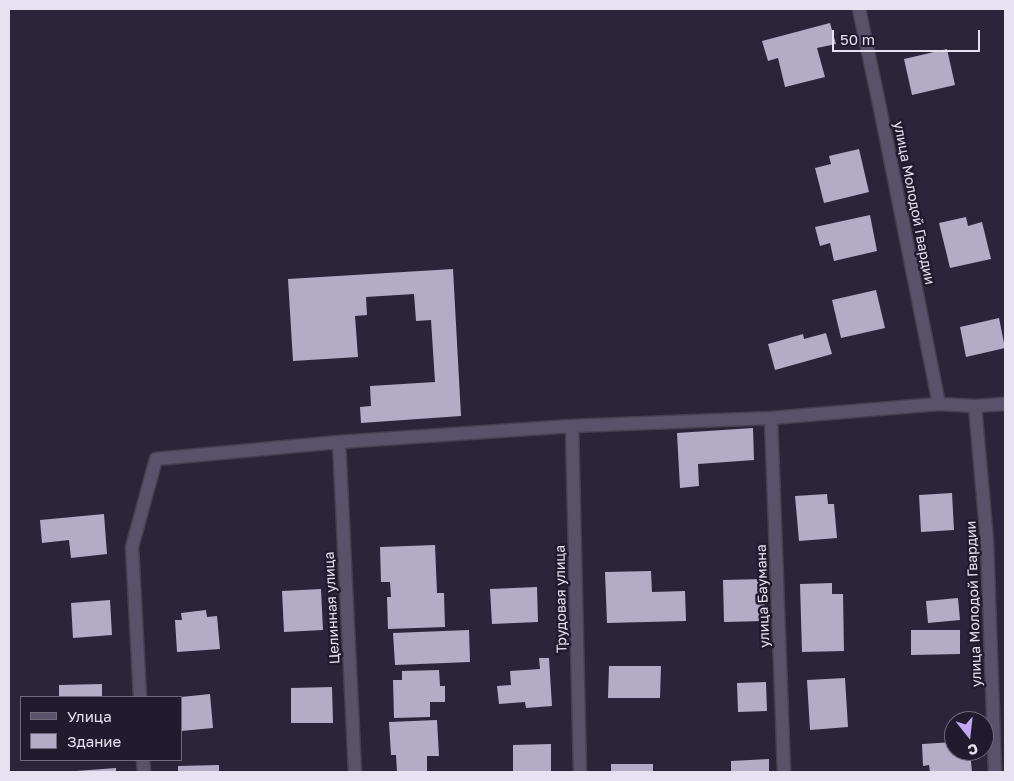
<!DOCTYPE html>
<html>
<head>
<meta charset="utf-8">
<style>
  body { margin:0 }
  #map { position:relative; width:1014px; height:781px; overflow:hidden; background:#2c243a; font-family:"Golos Text",sans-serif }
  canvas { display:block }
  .frame { position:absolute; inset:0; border:10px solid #e7e2f1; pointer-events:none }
  .legend { position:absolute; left:20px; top:696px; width:162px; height:65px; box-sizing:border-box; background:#221b2f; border:1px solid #716b7d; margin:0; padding:6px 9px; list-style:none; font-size:15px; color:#e7e2f1 }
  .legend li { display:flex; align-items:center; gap:10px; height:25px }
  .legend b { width:25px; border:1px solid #716b7d }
  .north { position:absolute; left:944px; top:711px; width:50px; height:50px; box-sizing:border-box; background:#221b2f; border:1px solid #716b7d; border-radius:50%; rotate:164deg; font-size:14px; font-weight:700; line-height:20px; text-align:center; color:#e7e2f1 }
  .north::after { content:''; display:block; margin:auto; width:18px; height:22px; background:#c2a8f2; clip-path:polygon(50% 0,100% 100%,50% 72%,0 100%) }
  .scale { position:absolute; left:832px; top:30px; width:148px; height:22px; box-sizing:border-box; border:2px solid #e7e2f1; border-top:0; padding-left:6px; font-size:15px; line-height:18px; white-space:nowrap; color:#e7e2f1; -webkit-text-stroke:4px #221b2f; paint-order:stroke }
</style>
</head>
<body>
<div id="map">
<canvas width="1014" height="781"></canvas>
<div class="frame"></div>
<ul class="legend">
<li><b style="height:6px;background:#5a526a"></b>Улица</li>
<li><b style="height:14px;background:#b4abc7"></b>Здание</li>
</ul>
<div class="north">С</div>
<div class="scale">50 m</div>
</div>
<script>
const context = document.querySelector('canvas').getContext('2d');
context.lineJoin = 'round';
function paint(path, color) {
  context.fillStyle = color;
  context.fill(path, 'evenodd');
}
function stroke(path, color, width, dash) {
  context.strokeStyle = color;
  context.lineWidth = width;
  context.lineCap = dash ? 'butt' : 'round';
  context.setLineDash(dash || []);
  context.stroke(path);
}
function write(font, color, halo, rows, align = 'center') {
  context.font = font + ' "Golos Text",sans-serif';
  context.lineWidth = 5;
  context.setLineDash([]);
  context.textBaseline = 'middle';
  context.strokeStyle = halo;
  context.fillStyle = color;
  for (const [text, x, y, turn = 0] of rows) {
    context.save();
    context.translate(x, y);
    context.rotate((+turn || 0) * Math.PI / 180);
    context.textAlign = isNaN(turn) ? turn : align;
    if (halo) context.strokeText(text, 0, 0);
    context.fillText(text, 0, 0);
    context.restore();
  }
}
paint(new Path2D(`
  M830,23L836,44L817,48L825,77L785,87L778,58L768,61L762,41Z
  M947,49L955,85L912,95L904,59Z
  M859,149L869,192L824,203L815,168L831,164L829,156Z
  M870,215L877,251L834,261L830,243L820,246L815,227Z
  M966,217L968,226L982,222L991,259L950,268L939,223Z
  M453,269L461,416L361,423L360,407L371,406L370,386L435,382L431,320L416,321L414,294L366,297L367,315L355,316L358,357L293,361L288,279Z
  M876,290L885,328L841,338L832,300Z
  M999,318L1005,348L966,357L960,327Z
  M826,333L832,354L775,370L768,344L803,334L804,339Z
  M753,428L754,460L698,464L699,486L680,488L677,433Z
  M952,493L954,530L921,532L919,495Z
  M827,494L828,504H834L837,538L799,541L795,496Z
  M104,514L107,554L71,558L69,540L42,543L40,520Z
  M435,545L437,593H444L445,627L388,629L387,597H391L390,582H381L380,547Z
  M651,571L652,592L685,591L686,621L607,623L605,572Z
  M764,579L765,621L724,622L723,580Z
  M832,583V594H843L844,651L802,652L800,584Z
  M537,587L538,622L492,624L490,589Z
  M321,589L323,630L284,632L282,591Z
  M958,598L960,620L928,623L926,601Z
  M110,600L112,635L73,638L71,603Z
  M206,610L207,617L217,616L220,649L177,652L175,620H182L181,613Z
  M469,630L470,662L395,665L393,633Z
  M911,630H960V654L911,655Z
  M539,658H549L552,706L526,708L525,702L499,704L497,686L511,685L510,671L540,669Z
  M609,666H661L660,698H608Z
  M439,670L440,686H445V702H430V717L394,718L393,680H402V671Z
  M845,678L848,727L810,730L807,680Z
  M766,682L767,711L738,712L737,683Z
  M102,684V697H59V685Z
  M332,687L333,723H291V688Z
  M210,694L213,728L181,731V697Z
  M437,720L439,756H427V772H397L396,755H391L389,722Z
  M954,742V751H970L972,772H930L929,765L923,766L922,744Z
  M551,744V772H513V745Z
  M769,759V772H731V761Z
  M611,764H653V772H611Z
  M219,765V772H178V766Z
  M116,768V772H76V771Z`), '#b4abc7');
const minor = new Path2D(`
  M859,9L881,113L939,404
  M975,406L987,541L995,772
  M771,418L784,772
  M572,426L580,772
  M339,442L355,772
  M140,697L132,547L156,459L339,442L572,426L771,418L939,404L975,406L1005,404
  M143,760L144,772`);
stroke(minor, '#474052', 15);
stroke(minor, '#5a526a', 12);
write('14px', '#e7e2f1', '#221b2f', [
  ["улица Молодой Гвардии",914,203,79],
  ["улица Баумана",763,596,-92],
  ["Трудовая улица",561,599,-91],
  ["улица Молодой Гвардии",974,604,-92],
  ["Целинная улица",332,608,-93]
]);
</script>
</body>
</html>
